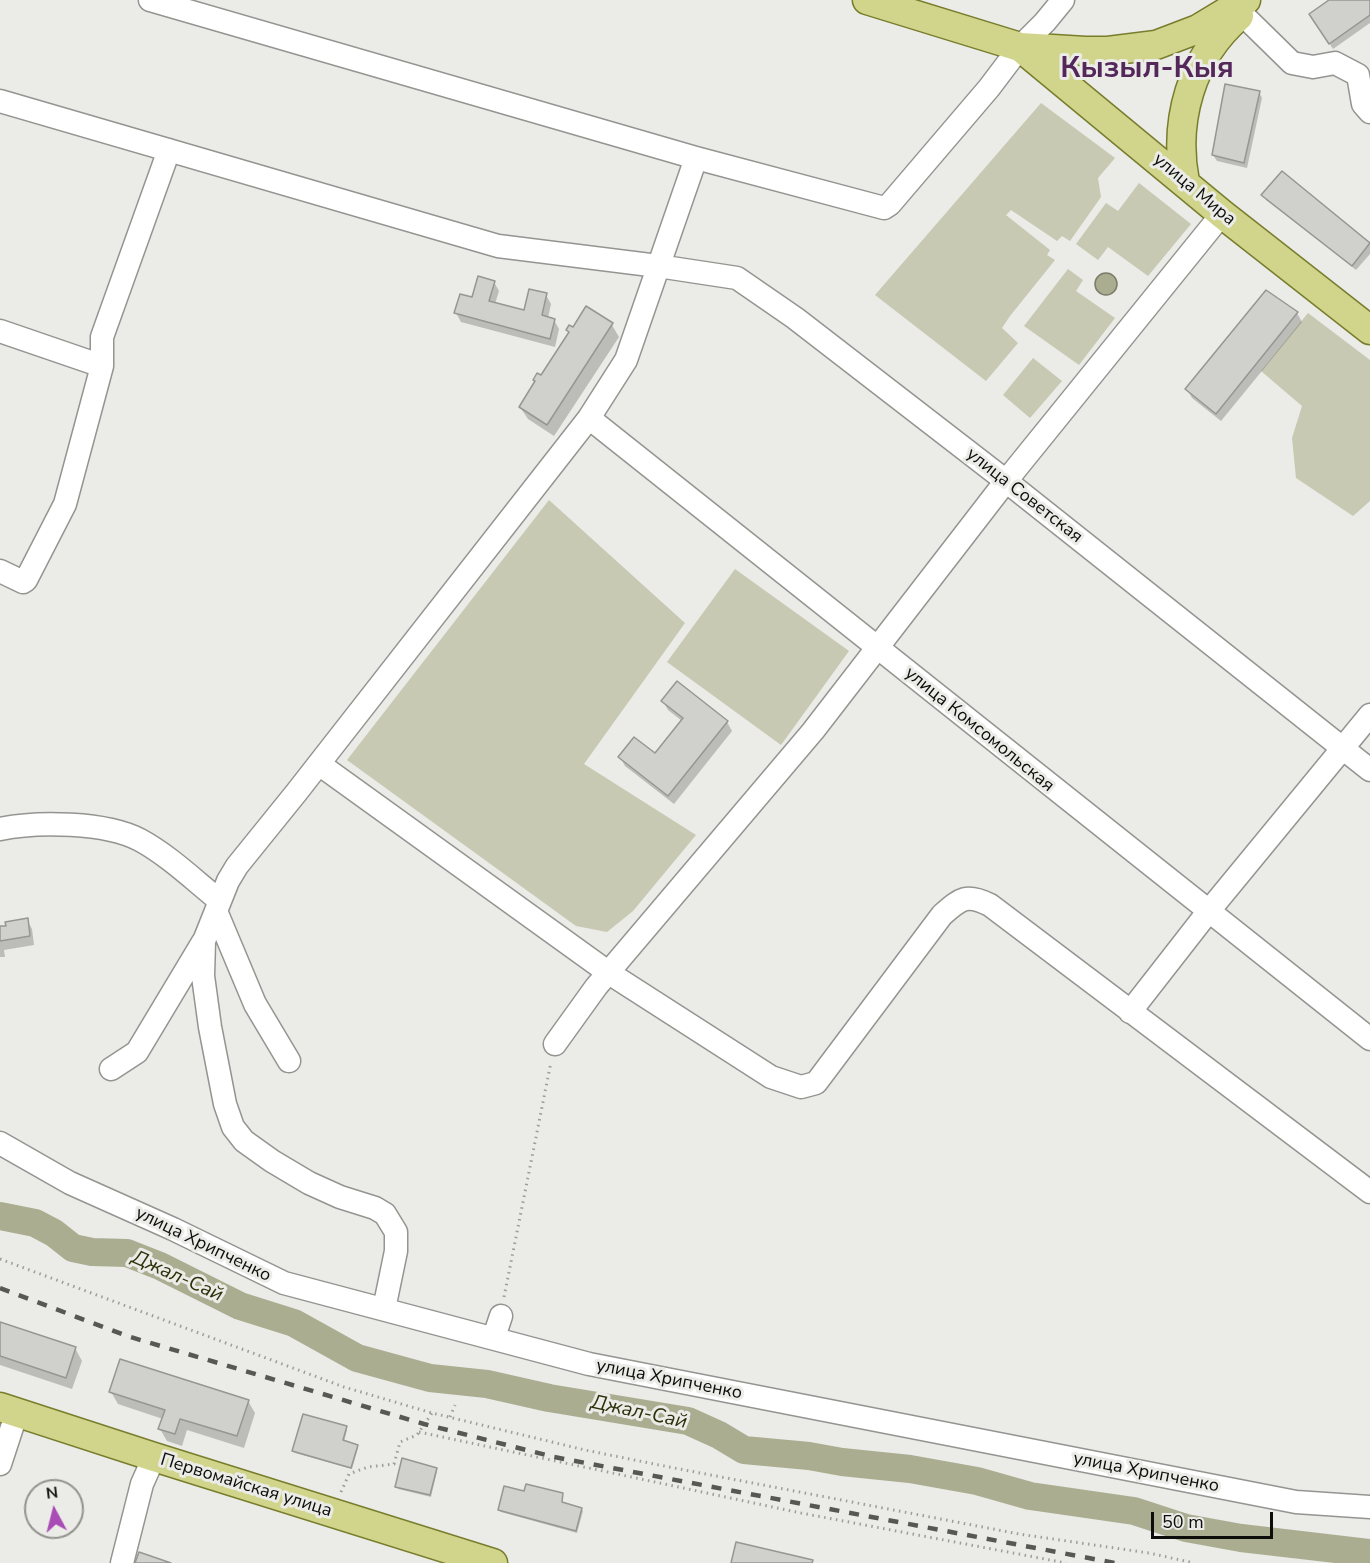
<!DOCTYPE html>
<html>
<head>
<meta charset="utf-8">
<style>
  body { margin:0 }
  #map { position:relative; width:1370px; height:1563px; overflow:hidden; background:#ebebe7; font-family:"Nunito Sans",sans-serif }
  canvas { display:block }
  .north { position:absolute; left:24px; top:1479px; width:60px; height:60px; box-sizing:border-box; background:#ebebe7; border:2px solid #92928f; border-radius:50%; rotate:353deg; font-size:16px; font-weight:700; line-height:24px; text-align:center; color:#0d0d0b }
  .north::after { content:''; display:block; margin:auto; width:21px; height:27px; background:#a94cb6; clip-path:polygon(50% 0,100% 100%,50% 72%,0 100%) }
  .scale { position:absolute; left:1151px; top:1512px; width:122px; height:27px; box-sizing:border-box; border:3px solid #0d0d0b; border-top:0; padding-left:8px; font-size:18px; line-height:21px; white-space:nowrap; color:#0d0d0b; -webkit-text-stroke:4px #ebebe7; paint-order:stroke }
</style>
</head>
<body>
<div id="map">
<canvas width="1370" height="1563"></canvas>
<div class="north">N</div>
<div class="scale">50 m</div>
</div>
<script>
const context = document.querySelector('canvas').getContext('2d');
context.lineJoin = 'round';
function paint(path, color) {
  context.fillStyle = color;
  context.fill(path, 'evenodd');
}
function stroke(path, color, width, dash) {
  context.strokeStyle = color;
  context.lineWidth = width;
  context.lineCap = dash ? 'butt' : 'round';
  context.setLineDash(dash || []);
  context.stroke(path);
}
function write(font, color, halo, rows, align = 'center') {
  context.font = font + ' "Nunito Sans",sans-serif';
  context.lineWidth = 6;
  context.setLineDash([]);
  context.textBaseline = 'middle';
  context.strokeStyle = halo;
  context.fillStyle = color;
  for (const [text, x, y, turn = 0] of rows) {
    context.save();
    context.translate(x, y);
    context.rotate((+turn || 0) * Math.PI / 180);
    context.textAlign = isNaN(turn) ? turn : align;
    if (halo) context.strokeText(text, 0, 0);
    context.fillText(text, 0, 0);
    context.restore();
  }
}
paint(new Path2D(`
  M1041,103L1115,158L1098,178L1101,197L1070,241L1062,236L1057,241L1011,210L1006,215L1050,250L1047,255L1055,260L1010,316L1002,328L1018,343L986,381L875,295Z
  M1139,183L1191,224L1148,276L1108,247L1098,260L1076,244L1106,203L1118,211Z
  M1068,269L1083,280L1076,291L1115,318L1079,365L1024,326Z
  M1308,313L1370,360V501L1353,516L1296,478L1292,438L1302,406L1261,371Z
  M1033,358L1062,381L1030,418L1003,395Z
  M549,500L685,623L584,764L696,835L633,911L607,932L576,926L347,760Z
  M735,569L849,651L781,745L667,662Z`), '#c7c9b2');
const water = new Path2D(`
  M1095 284a11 11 0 1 1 22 0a11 11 0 1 1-22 0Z`);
paint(water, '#aaad90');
stroke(water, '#7b7d68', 1.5);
paint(new Path2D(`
  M1332,0H1370V23L1333,49L1311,15Z
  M1259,92L1262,98L1247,168L1217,161L1213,155Z
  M1282,173L1370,244V254L1356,270L1266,200L1263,195Z
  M494,282L499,291L495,304L525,312L546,295L551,304L548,318L554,320L559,329L555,347L461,322L456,313Z
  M1297,313L1302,322L1221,421L1192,398L1187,389Z
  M612,325L619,337L554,436L528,419L520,407L570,334L567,330Z
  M663,701L727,722L732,731L674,804L625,766L620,757L655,755L682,721L668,710Z
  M27,920L32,929L34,945L4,950L5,957H0V928Z
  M0,1323L75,1348L82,1361L72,1389L0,1365Z
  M111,1392L248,1401L255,1413L244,1448L187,1430L182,1446L167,1441L160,1429L163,1419L118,1404Z
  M346,1427L347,1430L344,1442L357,1446L358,1448L352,1469L295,1453L293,1451Z
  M436,1469L437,1471L431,1497L398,1489L397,1486Z
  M525,1493L562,1495V1503L581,1509L583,1511L577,1533L501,1512L499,1510Z`), '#0003');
stroke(new Path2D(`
  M0,1216L35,1223L54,1233L73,1248L92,1252L127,1253L160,1266L240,1306L294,1323L357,1358L430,1378L487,1384L549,1398L688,1421L719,1435L744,1450L809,1456L842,1462L910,1469L977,1481L1030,1496L1134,1511L1186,1528L1241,1538L1370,1553`), '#aaad90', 28);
const building = new Path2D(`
  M1329,0H1370V15L1329,44L1309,14Z
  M1225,84L1260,91L1244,163L1212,155Z
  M1282,171L1370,243L1352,266L1261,195Z
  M478,276L495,281L489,301L524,310L529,289L547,293L542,315L555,319L550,339L454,313L460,294L472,297Z
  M1266,290L1298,312L1216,414L1185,389Z
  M586,306L613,323L547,425L519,407L535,381L533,380L537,373L541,375L569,332L566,330L569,325L573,327Z
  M677,681L728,721L668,796L618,757L634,737L655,753L683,718L661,701Z
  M28,918L30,936L0,941V926H6L5,922Z
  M0,1322L76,1347L66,1378L0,1356Z
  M120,1359L249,1400L237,1436L180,1419L175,1434L158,1429L165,1410L109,1392Z
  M303,1414L347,1426L343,1440L358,1445L351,1468L292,1451Z
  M402,1458L437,1468L430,1495L395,1487Z
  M526,1484L563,1493L562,1502L582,1508L576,1531L498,1510L504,1486L524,1491Z
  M736,1542L813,1560L812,1563H731Z
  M139,1552L171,1563H135Z`);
paint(building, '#d0d0cc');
stroke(building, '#969692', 1.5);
const minor = new Path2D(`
  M150,0L696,158L884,208L890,204L989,88L1020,47L1045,22L1063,0
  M1242,14L1292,63L1313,67L1335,63L1358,75L1363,104L1370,112
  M0,101L498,246L658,266L737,278L795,318L1006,481L1370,770
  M0,331L102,366
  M589,418L1370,1039
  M0,571L23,582L26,580L65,504L102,366V337L169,150
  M319,764L609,973L771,1077L801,1087L816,1083L942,915C960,899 966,893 990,905L1370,1192
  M0,829C37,821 106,822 140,840C168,855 195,881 220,901
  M216,911L255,1004L289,1061
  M1130,1012L1208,912L1370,715
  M555,1044L596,987L813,731L1006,481L1222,214
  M111,1069L137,1052L203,942
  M0,1143L70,1183L173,1229L284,1283L589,1364L1296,1502L1370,1507
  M384,1309L396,1251V1232L385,1214L375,1208L340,1197L309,1183L272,1161L244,1141L233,1127L225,1104L210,1027L203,976L204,941L228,881L237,866L296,793L589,418L626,360L696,158
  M494,1337L501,1316
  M0,1464L17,1412
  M122,1563L142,1484L154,1457`);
const major = new Path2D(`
  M867,0L1020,47L1085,51H1108L1156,45L1198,29L1246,0
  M1020,47L1222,214L1370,330
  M1185,182C1173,121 1191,57 1239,16
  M0,1407L154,1457L493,1563`);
stroke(minor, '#949491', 25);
stroke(major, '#787d2c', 31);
stroke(new Path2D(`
  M0,1259L344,1387L432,1413L585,1450L669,1467L1019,1534L1149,1553L1194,1563
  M504,1297L551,1062
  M450,1417L455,1405
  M419,1432L801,1513L1066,1563
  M341,1492L349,1474L368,1467L394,1464L400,1442L417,1435L432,1413`), '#9d9d9a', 3, [1.5, 4.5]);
stroke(minor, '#fff', 22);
stroke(major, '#d1d58b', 28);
stroke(new Path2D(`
  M0,1288L127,1336L424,1424L554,1457L1115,1563`), '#575754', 4.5, [10, 10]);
write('18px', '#0d0d0b', '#ebebe7', [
  ["улица Мира",1194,190,40],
  ["улица Советская",1024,496,38],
  ["улица Комсомольская",979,730,39],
  ["улица Хрипченко",203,1245,26],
  ["улица Хрипченко",669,1380,11],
  ["улица Хрипченко",1146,1473,11],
  ["Первомайская улица",246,1486,17]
]);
write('italic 20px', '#2e300a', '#ebebe7', [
  ["Джал-Сай",177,1277,24],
  ["Джал-Сай",639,1413,12]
]);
write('bold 30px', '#54275b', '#ebebe7', [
  ["Кызыл-Кыя",1147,70]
]);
</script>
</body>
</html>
